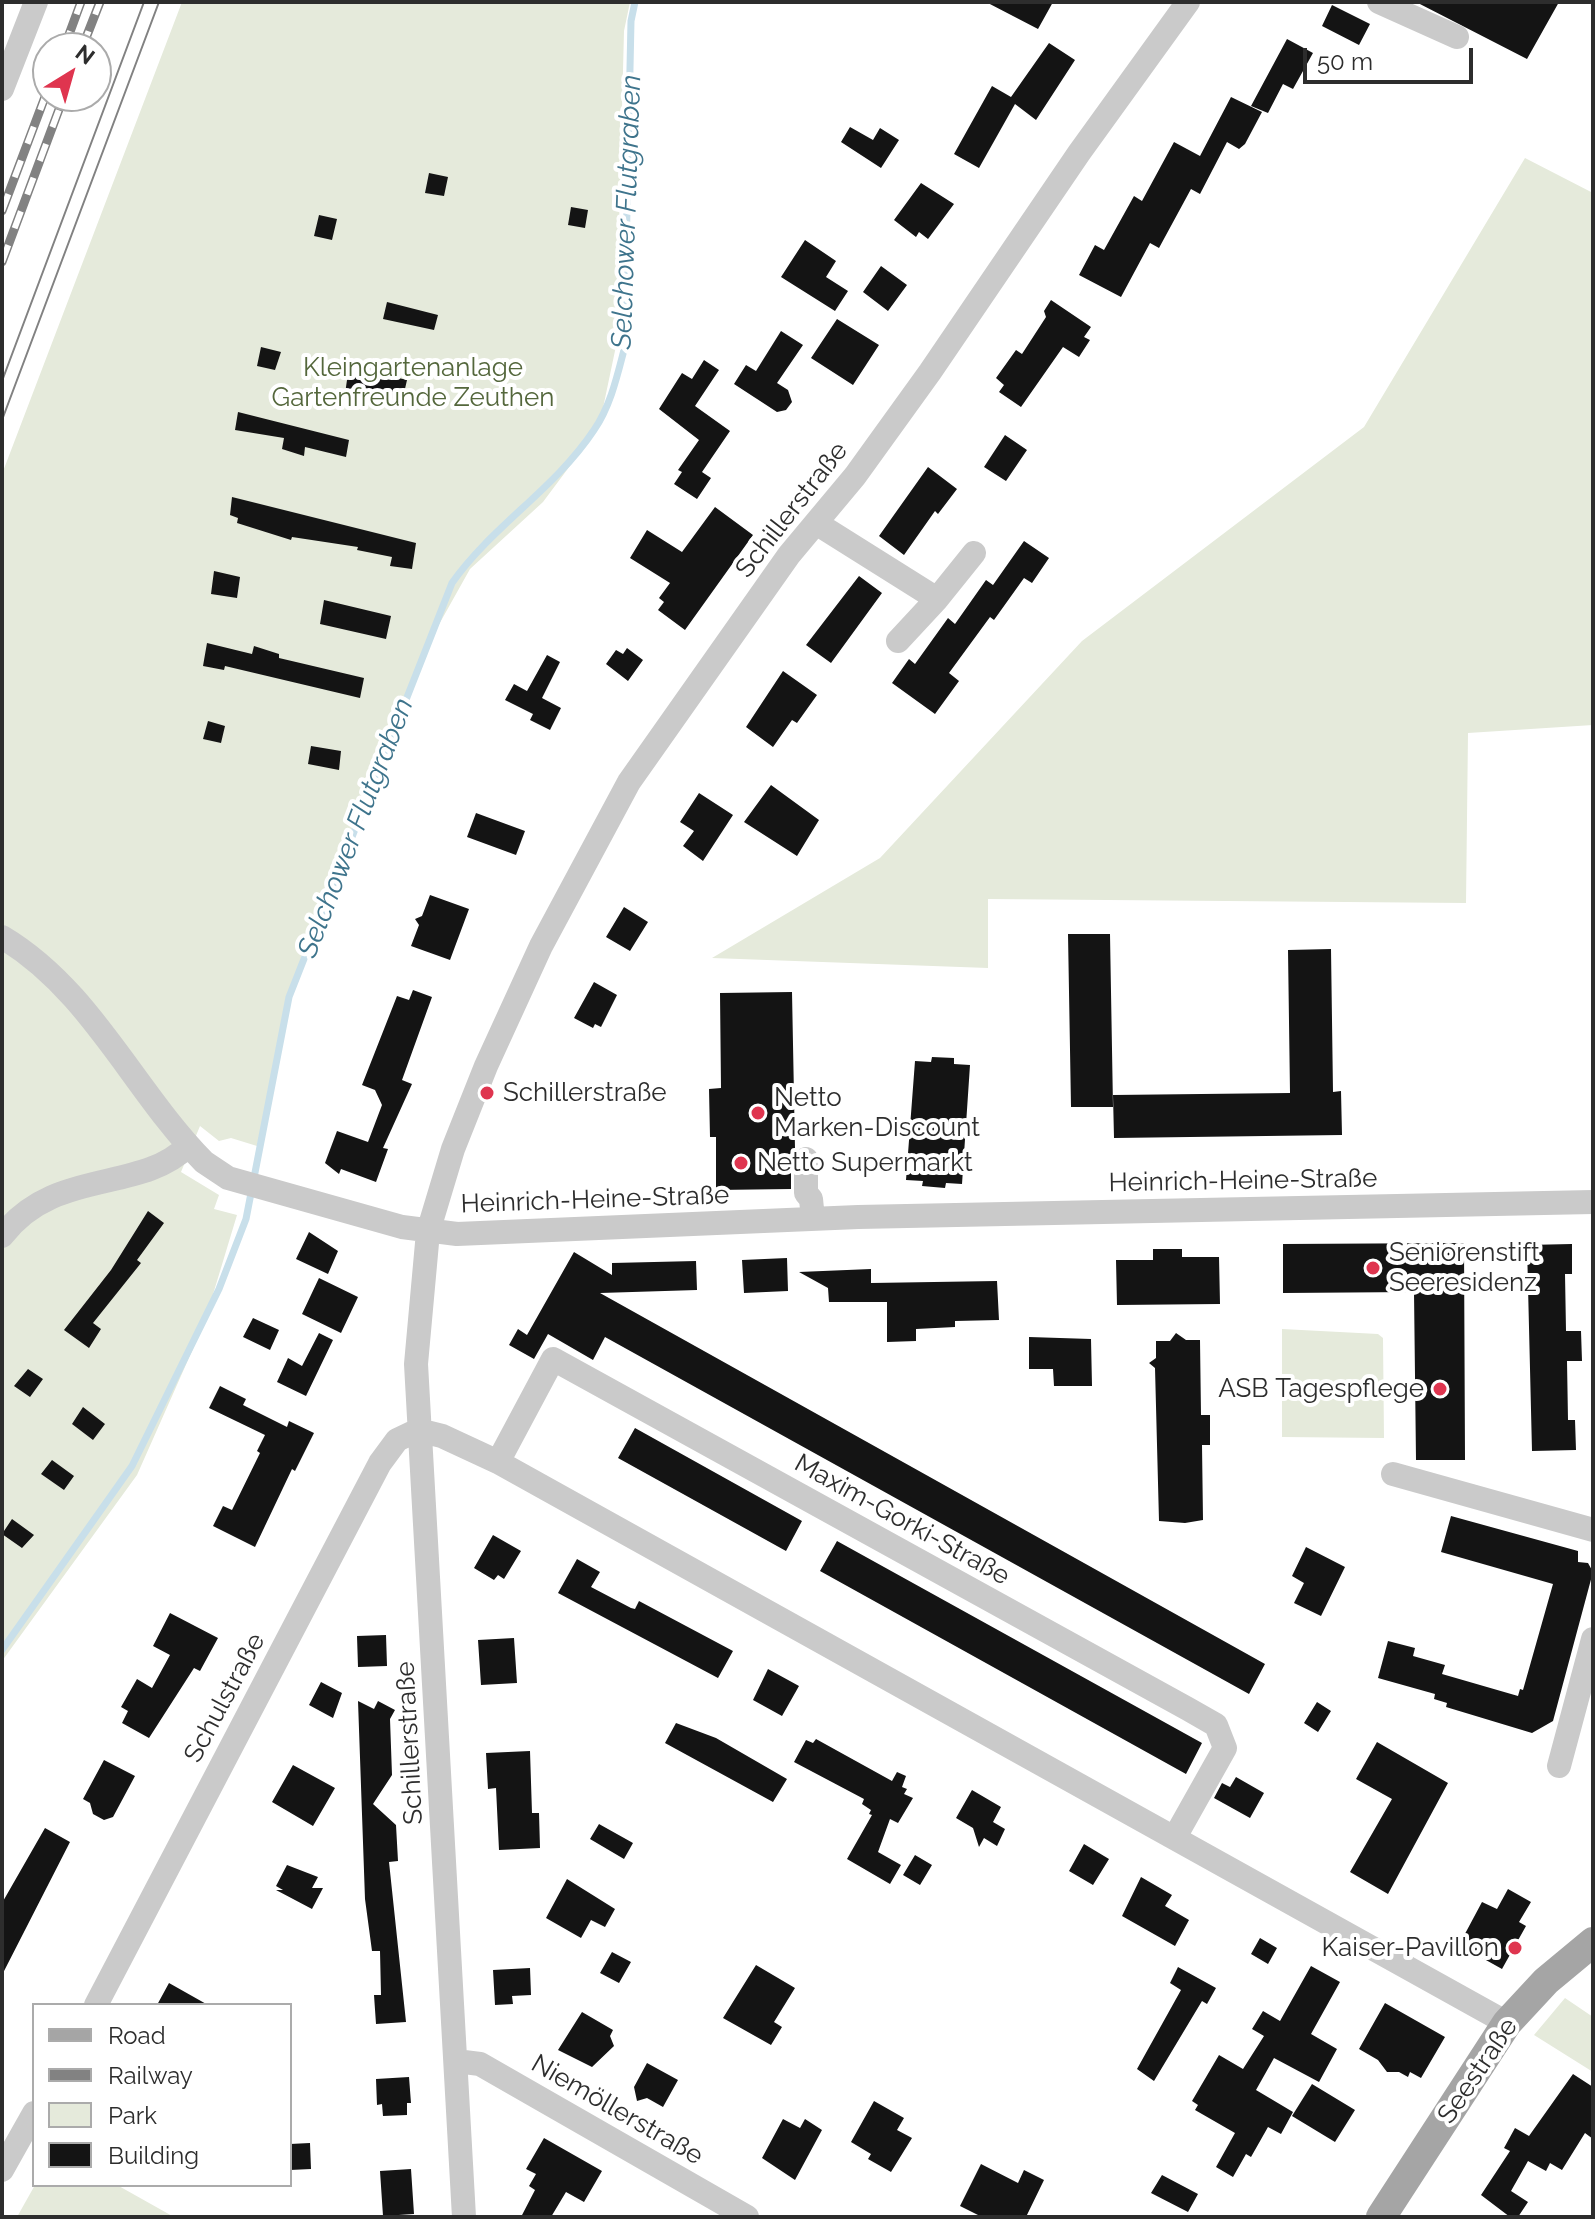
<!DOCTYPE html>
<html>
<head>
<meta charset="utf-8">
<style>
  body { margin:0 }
  #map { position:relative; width:1595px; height:2219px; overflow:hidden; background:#fff; font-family:Raleway,sans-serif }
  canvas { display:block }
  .frame { position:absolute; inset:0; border:4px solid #2d2d2d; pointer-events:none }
  .legend { position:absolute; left:32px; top:2003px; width:260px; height:184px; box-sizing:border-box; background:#fff; border:2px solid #ababab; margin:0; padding:10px 14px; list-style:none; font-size:24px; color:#2d2d2d }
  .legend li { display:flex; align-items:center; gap:16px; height:40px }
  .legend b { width:40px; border:2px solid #ababab }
  .north { position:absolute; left:32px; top:32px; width:80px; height:80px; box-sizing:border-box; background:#fff; border:2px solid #ababab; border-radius:50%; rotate:37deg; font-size:22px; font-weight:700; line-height:32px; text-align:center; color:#2d2d2d }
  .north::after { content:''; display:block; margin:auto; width:28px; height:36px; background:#df354f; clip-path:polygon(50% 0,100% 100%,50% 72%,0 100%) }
  .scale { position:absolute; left:1303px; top:48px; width:170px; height:36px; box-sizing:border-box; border:4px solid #2d2d2d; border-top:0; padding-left:10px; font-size:24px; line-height:28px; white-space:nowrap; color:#2d2d2d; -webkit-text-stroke:6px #fff; paint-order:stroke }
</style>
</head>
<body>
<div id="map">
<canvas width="1595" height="2219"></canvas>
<div class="frame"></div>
<ul class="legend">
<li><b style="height:10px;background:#a5a5a5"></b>Road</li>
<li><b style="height:10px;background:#828282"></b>Railway</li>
<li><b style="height:22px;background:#e5eadb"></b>Park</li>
<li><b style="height:22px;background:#141414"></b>Building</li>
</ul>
<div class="north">N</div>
<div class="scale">50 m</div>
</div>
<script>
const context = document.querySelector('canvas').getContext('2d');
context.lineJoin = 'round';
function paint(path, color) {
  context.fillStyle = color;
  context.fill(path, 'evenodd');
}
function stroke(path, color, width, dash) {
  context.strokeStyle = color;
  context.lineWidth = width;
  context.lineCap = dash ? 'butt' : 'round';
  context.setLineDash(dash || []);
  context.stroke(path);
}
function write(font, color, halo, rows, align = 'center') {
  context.font = font + ' Raleway,sans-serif';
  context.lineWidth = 8;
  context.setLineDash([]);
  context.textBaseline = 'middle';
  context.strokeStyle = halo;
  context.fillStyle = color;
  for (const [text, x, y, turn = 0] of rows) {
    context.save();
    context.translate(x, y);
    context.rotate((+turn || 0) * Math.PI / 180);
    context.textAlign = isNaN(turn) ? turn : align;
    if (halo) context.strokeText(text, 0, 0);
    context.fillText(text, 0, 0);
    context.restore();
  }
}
paint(new Path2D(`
  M182,2H630L624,31L616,346L599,427L543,502L470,569L428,644L301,958L257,1146L231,1138L219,1141L200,1126L181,1172L219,1195L214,1209L237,1215L204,1324L137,1475L2,1661V474Z
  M1525,158L1593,193V725L1468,733L1466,903L988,899V968L712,958L880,858L1082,641L1364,427Z
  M1282,1329L1378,1334L1383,1338L1384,1438L1282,1437Z
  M1565,1998L1593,2017V2072L1534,2035Z
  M35,2185H117L174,2217H17Z`), '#e5eadb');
stroke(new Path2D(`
  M2,1650L132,1466L219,1289L246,1219L289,997L452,583C492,526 555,489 594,430C610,407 617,377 624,350L631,21L635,2`), '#c8dfea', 7);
paint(new Path2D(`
  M986,2H1053L1038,29Z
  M1416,2H1559L1527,59Z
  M1332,5L1370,24L1359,45L1322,26Z
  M1287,39L1313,53L1293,89L1283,84L1268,113L1251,106Z
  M1049,43L1075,60L1036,120L1015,104L979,168L954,154L992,86L1011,97Z
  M1231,97L1262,112L1245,144L1239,149L1227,142L1200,194L1191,189L1159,248L1150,243L1121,297L1079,275L1095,245L1104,250L1134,196L1142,201L1174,142L1200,156Z
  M850,127L873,140L880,128L899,140L881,168L841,142Z
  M429,173L448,177L444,196L425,193Z
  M921,183L954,204L928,239L919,232L916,237L894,220Z
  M571,207L588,210L585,228L568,225Z
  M319,215L337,219L332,240L314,236Z
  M805,240L836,261L826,277L848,291L835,311L781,277Z
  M881,266L907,285L888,311L863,292Z
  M1051,300L1091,327L1084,337L1090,340L1079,357L1063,347L1021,407L999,392L1004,385L996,378L1016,350L1022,354L1046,317L1044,311Z
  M387,302L438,315L434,330L383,319Z
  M837,319L879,345L853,385L811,358Z
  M781,331L803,345L777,383L788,390L792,402L786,410L777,412L734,384L746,365L756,371Z
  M261,347L281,352L275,370L257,366Z
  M704,360L719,370L695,406L730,431L702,472L711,478L697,499L674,484L682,472L678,470L699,440L659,409L682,373L692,379Z
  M349,366L407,380L402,402L365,394L364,399L345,394Z
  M238,412L349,440L346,457L305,447L304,456L282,449L284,438L235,430Z
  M1005,435L1027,450L1006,481L984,467Z
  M928,467L957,489L938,514L935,511L904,555L879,536Z
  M232,497L416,543L412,569L390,566L392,557L357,550L358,547L292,537L291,540L237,523L238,518L230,515Z
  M715,507L753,535L685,630L658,610L664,602L659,598L670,583L630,558L647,530L682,552Z
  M1024,541L1049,558L1032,583L1024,578L994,620L990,617L949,673L959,681L935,714L892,683L909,659L915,664L948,618L955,624L986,580L993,585Z
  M214,571L240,577L237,598L211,594Z
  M859,576L882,593L831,663L806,645Z
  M324,600L391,616L386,639L320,624Z
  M207,643L252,654L254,646L279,654V658L364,678L360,698L225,666L224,670L203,666Z
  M627,648L643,660L628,681L606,664L616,650L623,654Z
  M547,655L560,662L542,698L561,708L550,730L530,720L533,714L505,700L514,684L527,691Z
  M783,671L817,695L797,723L792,720L773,747L746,727Z
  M208,721L225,726L221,743L203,739Z
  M311,746L341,751L339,770L308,764Z
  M771,785L819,820L797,856L744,822Z
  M699,793L733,815L703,861L683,846L694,831L680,822Z
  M476,813L525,831L516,855L467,837Z
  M430,895L469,909L450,960L411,946L419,925L415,919L422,916Z
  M624,907L648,922L630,951L606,937Z
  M1068,934H1110L1113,1107H1071Z
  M1331,949L1333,1092L1341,1091L1342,1135L1114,1138L1113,1095L1290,1093L1288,950Z
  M594,982L617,995L601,1027L595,1024L593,1028L574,1018Z
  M413,990L432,997L402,1080L412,1084L383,1148L388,1149L376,1182L341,1169L339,1174L325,1163L337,1131L368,1142L382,1105L375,1090L362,1085L397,996L409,1000Z
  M792,992L795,1149L791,1159V1189L716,1190V1137H710L709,1089L721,1088L720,993Z
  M932,1057L954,1058V1064L970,1065L962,1184L946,1183L945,1188L922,1186L923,1181L906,1180L915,1061L931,1062Z
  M148,1211L164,1223L137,1260L141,1263L93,1323L101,1329L89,1348L64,1330L111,1270Z
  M309,1232L338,1251L328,1274L296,1259Z
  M1464,1243L1465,1460H1416L1414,1292L1283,1293V1244Z
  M1572,1244V1274H1565L1566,1331H1581L1582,1361H1567L1568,1420H1575L1576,1450L1532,1451L1527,1245Z
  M1153,1249H1182V1257H1219L1220,1304L1117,1305L1116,1260H1153Z
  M574,1252L612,1275V1263L696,1261L697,1290L600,1293L1265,1664L1249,1694L605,1337L593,1360L548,1334L534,1359L509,1345L518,1329L527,1335Z
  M787,1258L788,1291L744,1293L742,1260Z
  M871,1269V1283L997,1281L999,1320L955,1321V1327L916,1329V1341L887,1342V1302H829L828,1288L799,1272Z
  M319,1278L358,1297L341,1333L302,1314Z
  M253,1318L279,1330L270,1350L243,1337Z
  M319,1333L333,1340L306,1396L277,1382L288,1358L302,1366Z
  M1176,1333L1186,1340H1200L1201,1415H1210V1445H1202L1203,1520L1185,1523L1159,1521L1155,1368L1149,1363L1156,1358V1341H1170Z
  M1029,1337L1091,1339L1092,1386H1054L1053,1369H1029Z
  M28,1369L43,1379L30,1397L14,1386Z
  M220,1386L246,1399L243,1405L287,1427L289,1421L314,1433L295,1471L292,1469L255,1547L213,1526L223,1506L232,1510L260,1453L257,1451L265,1435L209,1408Z
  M83,1407L105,1424L93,1440L72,1424Z
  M635,1428L802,1521L786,1551L618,1458Z
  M52,1460L74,1476L64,1490L41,1474Z
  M1451,1516L1578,1551V1562L1588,1563L1593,1572L1553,1721L1532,1733L1446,1707L1447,1703L1434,1699L1435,1694L1378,1678L1388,1641L1415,1648L1413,1656L1445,1665L1442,1674L1518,1696L1520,1689L1523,1690L1553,1584L1441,1552Z
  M12,1519L34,1535L22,1548L2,1534Z
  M493,1535L521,1551L504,1579L498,1575L494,1580L474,1568Z
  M837,1541L1202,1743L1186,1774L820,1571Z
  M1306,1547L1345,1567L1321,1616L1294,1603L1304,1583L1292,1576Z
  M577,1559L600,1572L591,1587L631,1608L635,1609L639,1601L733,1651L718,1678L558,1593Z
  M170,1613L218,1638L200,1671L194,1668L149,1738L122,1723L128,1711L121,1707L137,1679L152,1688L170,1655L153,1646Z
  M386,1635L387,1666L358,1667L357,1636Z
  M514,1638L517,1683L481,1685L478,1640Z
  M768,1669L799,1686L782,1716L753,1700Z
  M321,1682L342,1693L333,1718L309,1705Z
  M358,1701L374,1709L378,1701L395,1710L390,1719L392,1775L373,1804L396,1825L398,1861L389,1862L406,2022L376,2024L374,1995H381L380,1951H372L365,1899Z
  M1317,1702L1331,1711L1318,1732L1304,1723Z
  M676,1723L716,1738L787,1779L773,1802L665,1743Z
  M816,1739L892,1781L897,1772L906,1776L902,1787L907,1789L904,1794L913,1798L898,1823L890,1819L878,1852L901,1865L890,1884L847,1859L872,1815L869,1814L871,1810L862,1804L864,1799L794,1762L806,1740L813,1743Z
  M1377,1742L1448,1783L1388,1894L1350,1872L1392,1799L1356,1779Z
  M530,1751L532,1813H539L540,1848L499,1850L496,1788L488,1789L486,1753Z
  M104,1760L135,1776L113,1817L104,1820L93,1814L90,1803L83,1799Z
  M293,1765L335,1788L313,1826L272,1802Z
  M1236,1777L1264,1793L1250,1818L1214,1798L1222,1783L1230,1787Z
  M972,1790L1001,1807L993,1822L1005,1829L997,1846L984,1838L979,1847L973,1828L956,1818Z
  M599,1824L633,1843L624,1859L590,1839Z
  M45,1828L70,1842L2,1975V1903Z
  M1084,1844L1109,1859L1093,1885L1069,1871Z
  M915,1855L932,1865L920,1885L903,1875Z
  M287,1865L318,1877L312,1888H323L312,1909L276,1890H283L276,1886Z
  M1141,1877L1172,1895L1165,1906L1189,1920L1175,1946L1122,1916Z
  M567,1879L615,1909L605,1927L591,1920L581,1938L546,1918Z
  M1508,1889L1531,1902L1519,1922L1526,1926L1502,1969L1459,1945L1482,1902L1497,1909Z
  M1260,1938L1277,1948L1268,1964L1251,1954Z
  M612,1952L631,1962L619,1983L600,1973Z
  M756,1965L795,1988L774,2022L782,2027L771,2045L723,2018Z
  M1311,1966L1340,1982L1311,2034L1337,2049L1319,2082L1274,2058L1256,2090L1293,2112L1281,2134L1268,2127L1251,2157L1246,2154L1233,2177L1216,2167L1235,2133L1195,2110L1198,2105L1192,2101L1219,2055L1243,2069L1264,2036L1252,2029L1263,2011L1280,2021Z
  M1178,1967L1216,1988L1207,2004L1202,2001L1154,2081L1137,2069L1181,1990L1170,1983Z
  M530,1968L531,1995L512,1996L513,2004L495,2005L493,1970Z
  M169,1983L208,2005H157Z
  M1385,2003L1445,2037L1421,2078L1410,2072L1408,2077L1399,2072H1387L1378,2060L1359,2049Z
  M582,2012L613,2030L610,2036L614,2046L592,2067L558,2050Z
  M647,2063L678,2080L663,2107L647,2098L637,2101L634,2087Z
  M1573,2074L1593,2087V2139L1585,2133L1562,2170L1550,2163L1546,2171L1528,2161L1511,2191L1528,2202L1518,2217H1510L1481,2195L1510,2151L1504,2148L1515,2128L1529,2136Z
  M409,2077L411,2103H407V2115L383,2116L382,2104L377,2105L376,2079Z
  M1312,2084L1355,2110L1335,2142L1292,2116Z
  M874,2101L904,2118L897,2130L912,2138L891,2172L868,2159L871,2154L851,2142Z
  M783,2119L800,2128L805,2119L822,2130L795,2180L762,2158Z
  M544,2138L602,2171L584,2202L566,2192L551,2217H521L535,2190L529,2186L536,2174L526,2169Z
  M310,2143L311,2169L290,2170V2144Z
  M981,2164L1018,2183L1024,2170L1044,2180L1026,2217H982L960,2206Z
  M411,2169L414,2214L383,2216L380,2171Z
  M1162,2175L1198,2194L1188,2212L1151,2193Z`), '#141414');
stroke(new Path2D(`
  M1379,2L1457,37
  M2,89L36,2
  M816,523L937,599L974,553
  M898,641L937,599
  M2,937C91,990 133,1090 204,1162L228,1178L402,1227L457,1234L858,1217L1593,1202
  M806,1159V1193L811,1199L813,1219
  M2,1236C55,1167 139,1194 188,1146
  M418,1430L442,1436L498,1462L1507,2023
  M498,1462L553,1359L1188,1709L1216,1725L1225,1748L1175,1837
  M1393,1474L1593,1530
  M1559,1766L1593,1639
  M96,2005L380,1463L397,1440L418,1430
  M456,2061L480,2064L747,2217
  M2,2170L34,2113
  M464,2217L416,1364L428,1232L453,1149L486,1066L541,946L629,782L789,555L855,476L930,372L1079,153L1188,2`), '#cacaca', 24);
stroke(new Path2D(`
  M1381,2217L1507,2023L1546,1981L1593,1942`), '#a5a5a5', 30);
stroke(new Path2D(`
  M2,381L144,2
  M2,420L159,2`), '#828282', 2);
const rail = new Path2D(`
  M64,48L81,2
  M82,48L100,2
  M2,211L48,89
  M2,262L64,96`);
stroke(rail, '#828282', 9);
stroke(rail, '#fff', 6, [18]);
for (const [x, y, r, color] of [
  [487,1093,8,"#df354f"],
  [758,1113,8,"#df354f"],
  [741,1163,8,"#df354f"],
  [1373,1268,8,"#df354f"],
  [1440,1389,8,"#df354f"],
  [1515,1948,8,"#df354f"]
]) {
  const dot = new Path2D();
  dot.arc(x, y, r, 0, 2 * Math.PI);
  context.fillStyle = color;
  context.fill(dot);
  stroke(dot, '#fff', 3);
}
write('26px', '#54673c', '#fff', [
  ["Kleingartenanlage",413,368],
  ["Gartenfreunde Zeuthen",413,398]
]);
write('26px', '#2d2d2d', '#fff', [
  ["Schillerstraße",792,510,-52],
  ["Heinrich-Heine-Straße",1243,1181,-1],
  ["Heinrich-Heine-Straße",595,1200,-2],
  ["Maxim-Gorki-Straße",902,1520,29],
  ["Schulstraße",225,1698,-62],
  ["Schillerstraße",410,1743,-93],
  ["Seestraße",1478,2071,-56],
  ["Niemöllerstraße",617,2110,30]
]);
write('26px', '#2d2d2d', '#fff', [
  ["Schillerstraße",503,1093],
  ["Netto",774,1098],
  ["Marken-Discount",774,1128],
  ["Netto Supermarkt",757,1163],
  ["Seniorenstift",1389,1253],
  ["Seeresidenz",1389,1283],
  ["ASB Tagespflege",1424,1389,"right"],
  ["Kaiser-Pavillon",1499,1948,"right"]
], 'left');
write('italic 28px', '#3e748c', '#fff', [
  ["Selchower Flutgraben",627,212,-88],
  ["Selchower Flutgraben",356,828,-69]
]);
</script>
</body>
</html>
